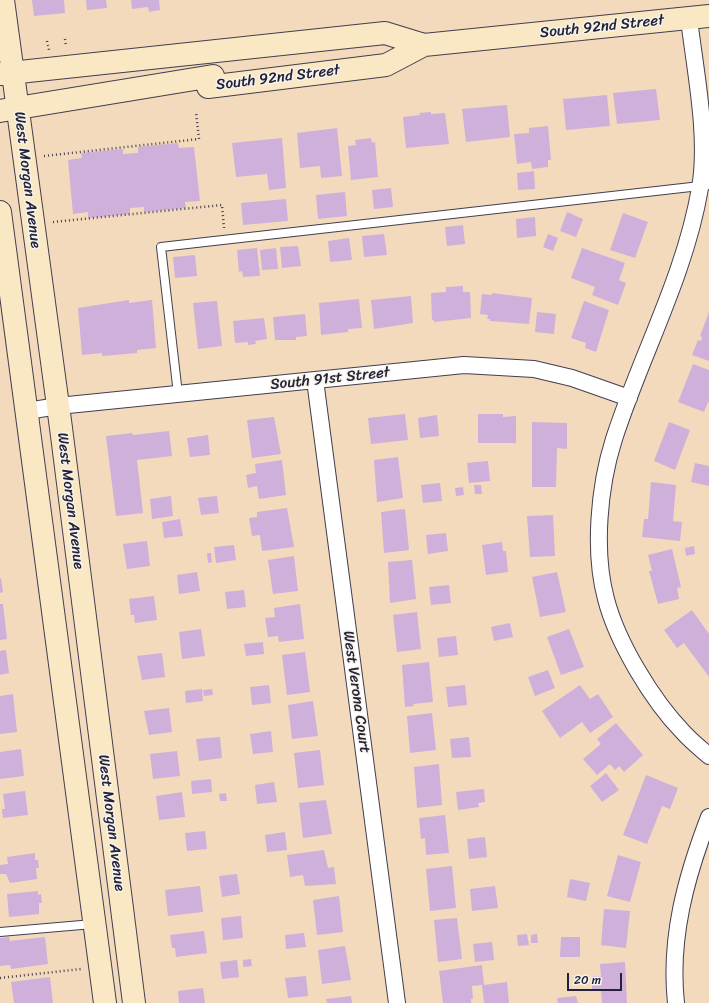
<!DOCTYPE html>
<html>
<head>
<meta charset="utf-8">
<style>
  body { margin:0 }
  #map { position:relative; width:709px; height:1003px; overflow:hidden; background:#f4dabd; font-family:Sriracha,sans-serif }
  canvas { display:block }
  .scale { position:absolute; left:567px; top:973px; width:55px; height:18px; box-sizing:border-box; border:2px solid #22223b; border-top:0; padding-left:5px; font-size:12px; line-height:14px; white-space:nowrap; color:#22223b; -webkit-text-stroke:3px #f7f3e8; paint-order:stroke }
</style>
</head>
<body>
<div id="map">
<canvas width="709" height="1003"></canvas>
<div class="scale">20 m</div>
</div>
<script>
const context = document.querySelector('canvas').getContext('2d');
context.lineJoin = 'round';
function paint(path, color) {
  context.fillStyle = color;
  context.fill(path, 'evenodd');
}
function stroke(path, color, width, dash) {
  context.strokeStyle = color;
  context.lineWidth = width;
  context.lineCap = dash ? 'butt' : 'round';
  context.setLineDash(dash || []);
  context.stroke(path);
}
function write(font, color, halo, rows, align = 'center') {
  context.font = font + ' Sriracha,sans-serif';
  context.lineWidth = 3;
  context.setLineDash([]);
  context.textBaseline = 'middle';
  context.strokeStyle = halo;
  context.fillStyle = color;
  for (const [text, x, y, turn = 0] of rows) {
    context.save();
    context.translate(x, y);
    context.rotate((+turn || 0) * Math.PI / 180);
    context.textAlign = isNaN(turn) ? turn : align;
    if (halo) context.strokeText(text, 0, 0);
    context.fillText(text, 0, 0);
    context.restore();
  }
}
paint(new Path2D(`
  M32,0H64L65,13L34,16Z
  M86,0H106L107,8L87,10Z
  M131,0H159L160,10L149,12L148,7L132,9Z
  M656,89L660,120L617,124L613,93Z
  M607,95L610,126L566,130L563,99Z
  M507,105L510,137L466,142L462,109Z
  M431,112V114L445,113L449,144L406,148L403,117L420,115L419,113Z
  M548,126L551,160H548V167L532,169L531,162L517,164L514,134L529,133V128Z
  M337,128L342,176L321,178L320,166L300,168L297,133Z
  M282,138L286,188L269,190L267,174L236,177L232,143Z
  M371,138L372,143L375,142L378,177L351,180L348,146L356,145L355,140Z
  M178,143L179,148L194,147L200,201L185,202L186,208L144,212V207L130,208V214L88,218V212L73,214L68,160L82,158L81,153L123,149V154L138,153V147Z
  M534,171L535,189L518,190L517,173Z
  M391,188L393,207L374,209L372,190Z
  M345,192L347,216L318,219L316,195Z
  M286,199L288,221L243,225L241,203Z
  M567,212L583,219L576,237L560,231Z
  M623,213L648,222L635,258L610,250Z
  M535,217L536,236L517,238L516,219Z
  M463,225L465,244L447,246L445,227Z
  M384,234L387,255L364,257L362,236Z
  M548,234L558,238L553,251L543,247Z
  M349,238L352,260L330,262L328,241Z
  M298,246L301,266L282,268L280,247Z
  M257,248L260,276L243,277L242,271L239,272L237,250Z
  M276,248L278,269L262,270L260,250Z
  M582,248L625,263L619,280L626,283L618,305L592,295L595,287L571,278Z
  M195,255L197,276L175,278L173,257Z
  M463,286V292H470L471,318L434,322V320H432L431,293L446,292V287Z
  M492,293L532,298L529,324L490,321V319H487L488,315L480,314L482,294L492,295Z
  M411,296L413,323L374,329L371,300Z
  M359,299L362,328L348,329V332L321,335L319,303Z
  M129,300V303L152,300L156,348L137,350V353L102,356V353L82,355L78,308Z
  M217,301L222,346L198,349L193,303Z
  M584,301L609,310L596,352L585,348L586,343L571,338Z
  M537,312L556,314L554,334L535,332Z
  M709,312V361L692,355L698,340L701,341L702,337L700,336Z
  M305,314L307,336L296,337V340H275L273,317Z
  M264,318L267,339L255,341L256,344L248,345V342L235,343L233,321Z
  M693,364L709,370V402H708L704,412L678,402Z
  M405,414L408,440L371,444L368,418Z
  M478,414H503V417L516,416V443H478Z
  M437,415L439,436L420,438L418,418Z
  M274,417L281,454L252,458L247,420Z
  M532,422L567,423V449L557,448L556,487H532Z
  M669,422L690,430L675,470L654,461Z
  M169,431L172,456L137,460L143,513L116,516L106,436L132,433L133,435Z
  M208,435L210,455L190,457L187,438Z
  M398,457L403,498L377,502L374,460Z
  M282,460L286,495L259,499L257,486L248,488L246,475L256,473L255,464Z
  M488,461L490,481L469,483L467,463Z
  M695,463L709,466V486L691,482Z
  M651,482L676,485L673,521L682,522L680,541L642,537L644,519H648Z
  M440,483L442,501L423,503L421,485Z
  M474,485H481L482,494H475Z
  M463,487L464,495L456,496L455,488Z
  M171,496L173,516L152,519L150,499Z
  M217,496L219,513L201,515L198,498Z
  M287,508L294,547L262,551L260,535L252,536L249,518L257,517V512Z
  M405,509L409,550L384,553L381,512Z
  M553,515L555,556L530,557L527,516Z
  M180,519L183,536L164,538L162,522Z
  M446,533L448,551L428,554L426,535Z
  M147,541L150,566L127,569L123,544Z
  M502,542L503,551H506L508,572L486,575L482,545Z
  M234,545L236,560L216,563L214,547Z
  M694,546L695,554L686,556L685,548Z
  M672,549L681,587L677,588L679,599L658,604L649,571H652L648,555Z
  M207,553H211L212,562L208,563Z
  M294,556L298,591L273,594L268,560Z
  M412,560L416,599L390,603L388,562Z
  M197,572L200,591L179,594L177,575Z
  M557,572L566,612L540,617L532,577Z
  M1,578L3,592L0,593V579Z
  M449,585L451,603L431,605L429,587Z
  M244,590L246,607L227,609L225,592Z
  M154,596L157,620L135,623L134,615H131L129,599Z
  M0,604H3L7,639L0,640Z
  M300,604L304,639L279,642L278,636L268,637L265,618L275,617L274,608Z
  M692,610L709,634V677L684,643L677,648L664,630Z
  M417,612L421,649L397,652L393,615Z
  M510,623L513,637L494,641L491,627Z
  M201,629L205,656L182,659L179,632Z
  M569,629L584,667L561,675L547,637Z
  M456,636L458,655L439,657L437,638Z
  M263,642L264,654L246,656L244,644Z
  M6,650L9,673L0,675V651Z
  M305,652L310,692L287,695L282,655Z
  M162,653L165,677L142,680L137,656Z
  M429,662L433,702L413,704L414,706L405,707L402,665Z
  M548,670L555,688L535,696L528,677Z
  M269,685L271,703L252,705L250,687Z
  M465,685L467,705L448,707L446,687Z
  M580,685L590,699L598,694L613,717L590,733L582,722L560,738L542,711Z
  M202,689L203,701L186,703L185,691Z
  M212,689L213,695L204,696L203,690Z
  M13,694L17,732L0,734V696Z
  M313,701L318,736L292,739L288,705Z
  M169,708L172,732L149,735L144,711Z
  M432,713L436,750L410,753L407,716Z
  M616,723L643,755L624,772L619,766L615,770L610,764L597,775L583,759L601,744L597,739Z
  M271,731L273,752L253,754L250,734Z
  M220,737L222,758L199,761L196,739Z
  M469,737L471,757L452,758L450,739Z
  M21,749L24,776L0,779V752Z
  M320,750L324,785L298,788L294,753Z
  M177,751L180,776L153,779L150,754Z
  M439,764L442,805L417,808L414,767Z
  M606,773L619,790L602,802L590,786Z
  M646,775L678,788L670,809L662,806L647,844L623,835Z
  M211,779L212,792L192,794L191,781Z
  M274,782L277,802L257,804L255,785Z
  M484,789L485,802L478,803L479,807L458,810L456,792Z
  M25,791L28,815L3,818L2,809H5L3,794Z
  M182,792L185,817L159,820L156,796Z
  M226,793L227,801H220L219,794Z
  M326,800L332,834L303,838L299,803Z
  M445,815L449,853L426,855L425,838L421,839L419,818Z
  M205,831L207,849L187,851L185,833Z
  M285,832L287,850L267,852L265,835Z
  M485,837L487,857L469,859L467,839Z
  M324,850L328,868L334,867L336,884L305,886L303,875L290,877L287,855Z
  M35,853V860H38L39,868H36L37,879L10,883L6,874H0V865L8,864L7,857Z
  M618,855L641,862L630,902L607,896Z
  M452,866L456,908L430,911L426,869Z
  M237,874L240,894L222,897L219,876Z
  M570,879L590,883L586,901L567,897Z
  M200,886L203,912L168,916L165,890Z
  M495,886L498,908L472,911L470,889Z
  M38,891V895L41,894L42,903H39V914L9,917L7,894Z
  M339,896L343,932L317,935L313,900Z
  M604,909L630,911L626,948L601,945Z
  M241,916L243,938L223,940L221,918Z
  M457,918L462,959L438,962L434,920Z
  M204,931L207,953L176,957L175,948H172L170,935Z
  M304,933L306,947L286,949L285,935Z
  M527,934L529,945L518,946L517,935Z
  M537,934L538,943H531V935Z
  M9,937L10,941L45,937L48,964L11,969L10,965L0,966V938Z
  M561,937H580V957H560Z
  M492,942L494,960L475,962L473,944Z
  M345,946L351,980L322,984L318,950Z
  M251,959L252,966L243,967V960Z
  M237,960L239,977L222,979L220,962Z
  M625,962L627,1003H602L601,989L592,990V976H601L600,964Z
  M482,965L484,985L507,982L509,1003H484L482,985L472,986L473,999H471V1003H443L439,971Z
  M306,976L308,996L288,998L285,978Z
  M50,977L53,1003H14L11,982Z
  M203,988L205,1003H179L178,991Z
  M351,996L352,1003H327L326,999Z
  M576,996L578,1003H558L557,998Z`), '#ceb0db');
const lane = new Path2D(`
  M178,394L161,247L709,185
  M0,932L93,924`);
const street = new Path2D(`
  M689,19C695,70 709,137 700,188C685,276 641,355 614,439C599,486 593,551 606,599C617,642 652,700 683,732C691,741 700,748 709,756
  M315,380L397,1003
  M27,411L58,406L464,365L534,369L572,378L629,398
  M676,1003C669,938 686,877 709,817`);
const secondary = new Path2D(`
  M3,0L61,428L134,1003
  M0,74L385,33L424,45
  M0,111L213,76L208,87L386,65L424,45L709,16
  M0,212L105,1003`);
stroke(lane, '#423e4e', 10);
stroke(street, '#423e4e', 18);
stroke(secondary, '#423e4e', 24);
stroke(new Path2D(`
  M65,39L66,46
  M47,41L49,50
  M44,156L199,139L196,112
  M53,222L222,205L224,228
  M0,978L81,969`), '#423e4e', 2.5, [1, 3]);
stroke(lane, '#fff', 8);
stroke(street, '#fff', 16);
stroke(secondary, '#fae7c3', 22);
write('15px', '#22223b', '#f7f3e8', [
  ["South 92nd Street",602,27,-6],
  ["South 92nd Street",278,78,-7],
  ["West Morgan Avenue",27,180,83],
  ["South 91st Street",330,379,-6],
  ["West Morgan Avenue",70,501,83],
  ["West Verona Court",356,692,82],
  ["West Morgan Avenue",111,823,83]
]);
</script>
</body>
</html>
